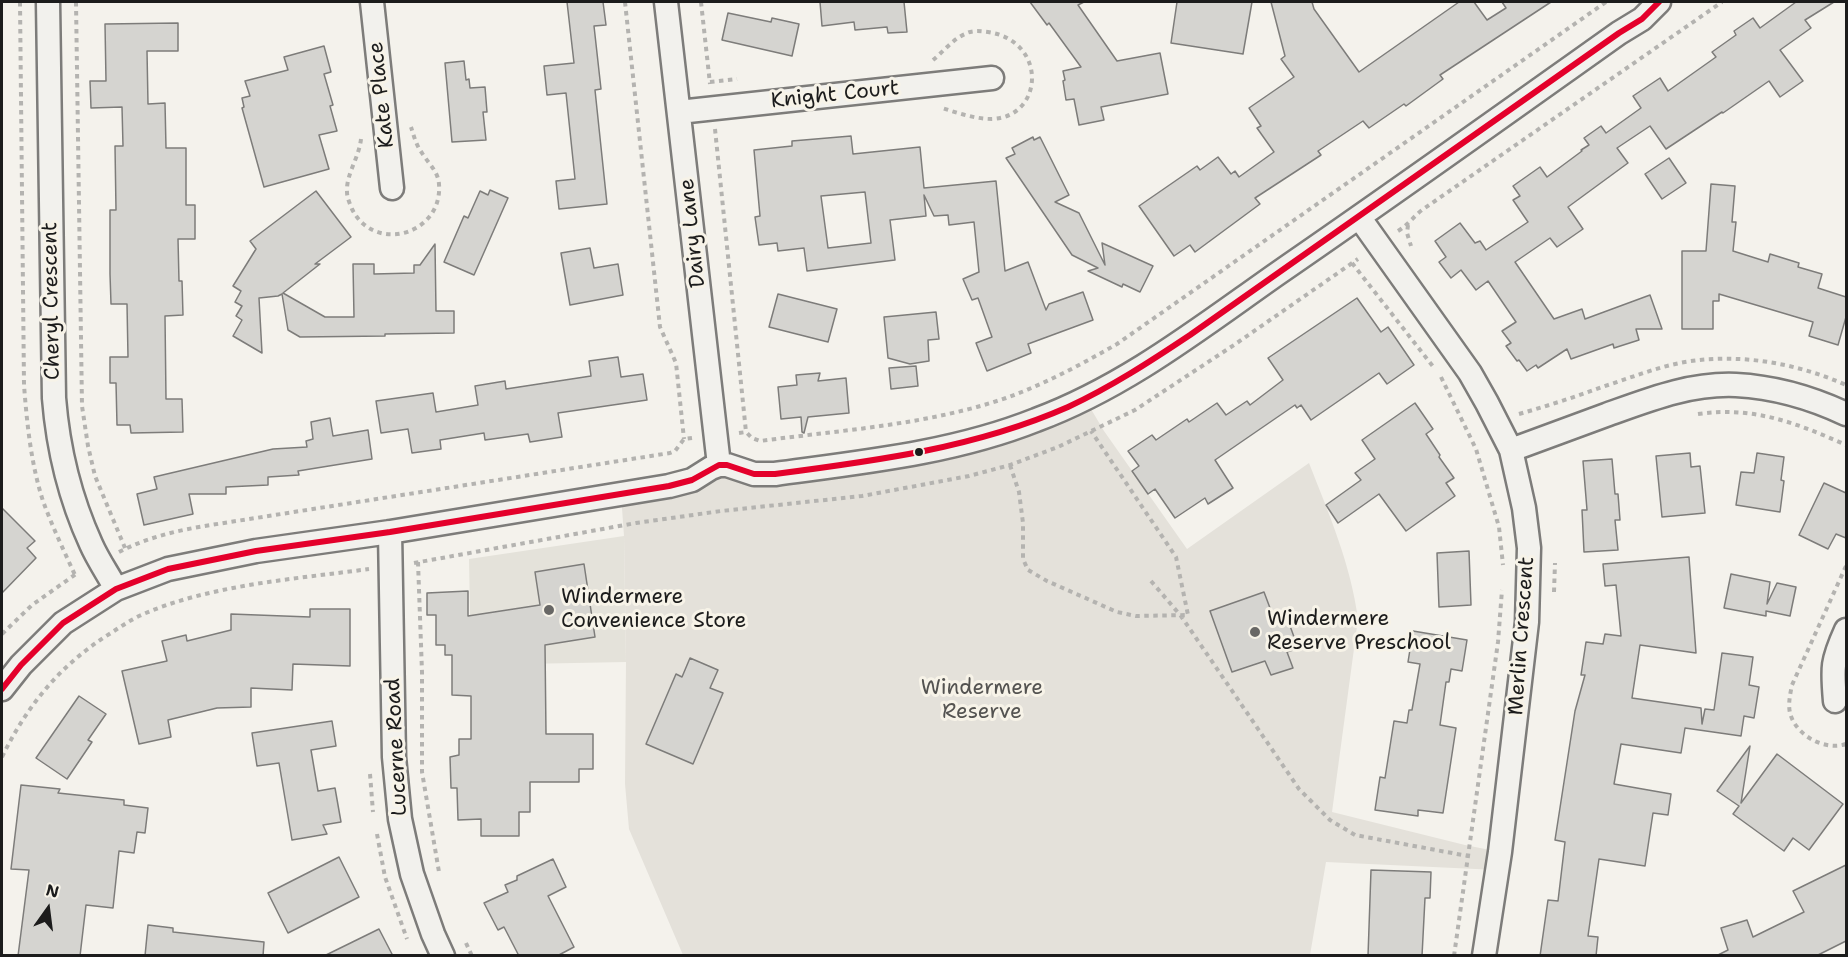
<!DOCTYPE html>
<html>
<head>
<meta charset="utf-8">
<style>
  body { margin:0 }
  #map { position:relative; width:1848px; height:957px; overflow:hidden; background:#f4f2ec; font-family:"Shantell Sans",sans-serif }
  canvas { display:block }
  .frame { position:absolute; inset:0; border:3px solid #1c1c1c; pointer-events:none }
  .north { position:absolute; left:18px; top:879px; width:60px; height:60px; -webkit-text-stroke:4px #f7f3e8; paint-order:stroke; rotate:14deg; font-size:16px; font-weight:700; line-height:24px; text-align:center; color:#1c1c1c }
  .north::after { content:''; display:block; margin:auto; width:21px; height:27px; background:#1c1c1c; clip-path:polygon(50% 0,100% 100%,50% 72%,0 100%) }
</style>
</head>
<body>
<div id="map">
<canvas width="1848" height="957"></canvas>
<div class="frame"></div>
<div class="north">N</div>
</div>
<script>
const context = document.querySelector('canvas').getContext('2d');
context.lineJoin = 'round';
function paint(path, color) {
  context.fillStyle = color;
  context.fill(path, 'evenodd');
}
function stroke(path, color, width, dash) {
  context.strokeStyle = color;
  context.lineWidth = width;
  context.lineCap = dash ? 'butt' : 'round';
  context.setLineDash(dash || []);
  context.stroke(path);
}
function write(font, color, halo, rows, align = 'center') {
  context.font = font + ' "Shantell Sans",sans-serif';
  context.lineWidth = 6;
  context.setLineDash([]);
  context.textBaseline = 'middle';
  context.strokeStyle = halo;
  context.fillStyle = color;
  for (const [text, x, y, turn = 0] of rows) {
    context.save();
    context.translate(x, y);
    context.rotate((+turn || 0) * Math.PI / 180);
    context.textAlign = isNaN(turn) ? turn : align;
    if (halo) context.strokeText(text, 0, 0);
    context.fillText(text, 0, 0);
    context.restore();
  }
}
paint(new Path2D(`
  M624,536L626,662L471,665L469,559Z`), '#e4e2da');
paint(new Path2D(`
  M1085,399L1104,431L1187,549L1309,463C1329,514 1351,565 1358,619L1332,812L1465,845L1500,852L1497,870L1326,862L1310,955H683L629,829L625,784L626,662L624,536L621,494L699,476L858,462Z`), '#e4e1da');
const building = new Path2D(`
  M567,2H603L606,25L594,26L601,89L595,90L607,204L559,209L556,181L575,179L566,93L547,95L544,66L574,63Z
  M820,2H904L907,32L888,33L887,27L855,30L854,22L822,26Z
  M1030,2H1084L1078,5L1117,61L1160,53L1168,94L1101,107L1104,120L1079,125L1074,99L1066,100L1063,81L1065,80L1063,71L1081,67L1049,23L1047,25Z
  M1177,2H1252L1243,54L1171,43Z
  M1271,2H1312L1314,9L1359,72L1459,2H1474L1487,20L1506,8L1502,2H1551L1440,75L1443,79L1406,106L1404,104L1369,128L1363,121L1318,151L1321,155L1255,198L1260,204L1195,252L1190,245L1174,256L1139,206L1197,166L1200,170L1218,157L1231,174L1235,171L1239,177L1274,152L1257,128L1261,126L1249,108L1294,77L1281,59L1285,56Z
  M1796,2H1834L1805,20L1811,28L1780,50L1803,81L1780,97L1769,81L1723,113L1722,112L1666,149L1650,126L1617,148L1628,163L1568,207L1583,229L1557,247L1550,238L1515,262L1554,319L1582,309L1585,319L1650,295L1662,329H1636L1639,340L1614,348L1613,344L1571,359L1567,349L1538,368L1536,365L1527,371L1519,360L1517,361L1506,346L1511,343L1502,331L1516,322L1488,281L1476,290L1461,270L1451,278L1439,262L1446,257L1435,241L1460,223L1475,243L1480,241L1486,250L1528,222L1513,200L1520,196L1513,186L1540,167L1547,177L1582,151L1581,150L1589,145L1584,138L1601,126L1606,133L1641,108L1633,96L1660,78L1668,91L1716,57L1712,52L1736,35L1734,31L1753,18L1760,28Z
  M728,13L771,22L772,18L799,24L792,56L722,40Z
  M178,23V51H147L148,104L165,103L166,148H186V205H195V239H178L179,281H182L183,315L165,316L166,399H182L183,432L131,433L130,425H117L116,383H110V357H128L127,304H111L110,274V210H116L115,146H123L122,107L91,108L90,81H106L105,24Z
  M324,46L331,72L324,74L333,105L330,106L337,131L319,135L329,169L264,187L242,108L244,107L242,98L250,96L245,81L288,70L284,57Z
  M464,61L466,80L469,79L470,88L485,87L487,112H483L486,140L452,142L445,63Z
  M851,136L853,154L920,147L924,188L996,181L1005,271L1028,262L1046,310L1049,304L1083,292L1093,320L1028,344L1031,353L987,371L976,343L992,337L978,298L972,300L963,279L979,272L974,222L949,225L948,215L934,216L924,195L926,216L890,220L895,260L807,271L804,248L778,251L777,243L759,245L755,217L760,216L754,150L792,146V141ZM865,192L871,243L828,248L821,196Z
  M1033,137L1034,140L1040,137L1069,195L1055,202L1079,213L1105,265L1102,243L1153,266L1140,292L1123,284L1122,287L1088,271L1098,268L1072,255L1006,158L1015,154L1012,148Z
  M1669,158L1686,183L1662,199L1645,174Z
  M1711,184L1735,186L1732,222H1736L1733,251L1768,262L1770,254L1799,263L1798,267L1822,274L1818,288L1846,297V317L1838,345L1809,336L1813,322L1719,294V301H1713V329H1682V251H1706Z
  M490,190L508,198L474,275L444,262L464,216L468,218L480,191L488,195Z
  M316,191L351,237L315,264H320L283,293L325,317H354L353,264H374V274L414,273V265H420L435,244L436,311H454V333L385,334V336L300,337L288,330L282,294L278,296L259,298L262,353L233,336L242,320L236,316L242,306L235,302L241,291L233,286L256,249L250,241Z
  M590,248L594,268L618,264L623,295L570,305L561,253Z
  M778,294L837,309L828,342L769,327Z
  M1357,298L1381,332L1388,327L1414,365L1387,384L1379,373L1311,420L1301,405L1297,408L1295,405L1215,460L1233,488L1208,504L1205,498L1175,518L1155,489L1148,494L1132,471L1139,466L1128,451L1152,435L1156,440L1187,419L1189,422L1217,403L1226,415L1247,401L1250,405L1283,380L1268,358Z
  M936,312L939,339L928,340L929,361L910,364L888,358L884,317Z
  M618,357L621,377L643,374L647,400L558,413L562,437L530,442L528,434L485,440L484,433L440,440L441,449L412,453L408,429L381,433L376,401L433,393L436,412L478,405L475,386L505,381L506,389L591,376L589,361Z
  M916,366L918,386L891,389L889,368Z
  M820,373L818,381L846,378L849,413L808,417L804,433L802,432L801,417L781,419L778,387L797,385L796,375Z
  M1415,403L1433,429L1426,434L1440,455L1439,457L1454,478L1446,483L1455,496L1406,531L1379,494L1338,523L1326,505L1361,480L1355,473L1375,459L1362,440Z
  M330,418L333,436L368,430L372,459L298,471L299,475L268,477V485L226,487V494H189L193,514L144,525L137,494L157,489L154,477L273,449L307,447L306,441L313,439L311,422Z
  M1690,453L1691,467L1700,466L1705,513L1662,517L1656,456Z
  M1757,453L1784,457L1781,480L1784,481L1780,512L1736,505L1741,472L1754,473Z
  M1612,459L1615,494H1618L1620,520H1615L1618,550L1584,552L1582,510H1587L1583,461Z
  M1824,483L1846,493V538L1836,534L1828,549L1799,535Z
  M2,508L35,541L27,548L36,558L2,593Z
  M1469,551L1471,605L1439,607L1437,553Z
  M1689,557L1696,653L1640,645L1632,698L1701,708L1702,724L1705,709L1714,710L1722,653L1753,657L1749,685L1759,687L1754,718L1744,716L1741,736L1685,728L1681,753L1621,744L1614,784L1671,794L1668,815L1653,813L1645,866L1599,859L1588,936L1598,937L1596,956H1540L1548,900L1558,901L1565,842L1555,840L1575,711L1585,675H1581L1586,642L1603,644L1605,634L1621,636L1616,585L1605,586L1603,564Z
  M584,564L595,637L545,645L546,734H593V769H579V782H530V812H519V836H481V819L458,820L457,788H451L450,757L459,755V739H471V696L452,695V655H445V645H436V615H427V593L468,591V616L540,605L535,572Z
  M1731,574L1770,582L1767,604L1777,583L1796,587L1790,616L1766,611V616L1724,608Z
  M1264,592L1273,616L1285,612L1298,648L1287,652L1293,668L1271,675L1265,661L1232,672L1210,611Z
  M310,609H350V666L293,664L292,690L251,688V707L217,708L168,720L171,737L139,744L122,671L167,661L162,641L186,635L187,641L231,630V614L310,617Z
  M1413,631L1467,640L1462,671L1451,669L1449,682H1446L1440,725L1456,728L1443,813L1418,810V816L1375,810L1380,777L1385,778L1394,721L1407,723L1409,710H1412L1420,664L1408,662Z
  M690,658L718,670L710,688L723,693L693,764L646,744L676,674L682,677Z
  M79,696L106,714L88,740L92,742L67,779L36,758Z
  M332,721L336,746L311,750L318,791L335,788L341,822L323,825L327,834L292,840L279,763L257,766L252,733Z
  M1750,746L1741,803L1777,754L1843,804L1809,850L1793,838L1784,851L1733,814L1739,806L1717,791Z
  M21,785L60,789L58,793L124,800V805L148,808L145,833L137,832L134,853L119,851L113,908L86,905L80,956H18L29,870L11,869Z
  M339,857L359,897L288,933L268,893Z
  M553,859L566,887L548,896L574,947L557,956H519L504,927L498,930L484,903L508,892L505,885L517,880V876Z
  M1846,865V941L1816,956H1716L1728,950L1721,928L1747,920L1753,937L1804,912L1793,891Z
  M1371,870L1431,872L1430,898H1425L1422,956H1368Z
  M148,925L173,928V932L264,942L263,956H145Z
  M379,929L393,956H324Z`);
paint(building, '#d5d4d0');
stroke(building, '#7d7c7a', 1.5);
const minor = new Path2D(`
  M48,2L54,398C58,448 70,498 91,544C98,560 108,574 116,589
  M372,2L392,188
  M666,2L719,465
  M679,112L992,78
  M1359,217L1470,373L1487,403L1511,450L1524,508L1529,548L1527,622L1500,852L1484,956
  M1511,450C1543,438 1574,427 1606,415C1648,400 1690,383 1736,385C1774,387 1812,398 1846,414
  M390,532L394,757L400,819L412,874L433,934L443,956
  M2,689L21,665L63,623L116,589L168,569L256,551L390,532L669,486L692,480L711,468L719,465H727L754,474H775C863,462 953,453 1036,420C1125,387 1200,328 1277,274C1392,195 1505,114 1619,33L1642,19L1659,2
  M1835,701C1832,667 1832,661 1846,630`);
stroke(minor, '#7d7c7a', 27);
stroke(new Path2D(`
  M20,2L24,385C27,424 31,464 43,501C52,526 64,551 75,575
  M76,2L82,406L88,446L95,476L125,548
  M625,2L660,327L676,363L684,439
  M701,2L710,84
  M933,60C943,52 953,39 965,34C972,30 980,31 988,32C1048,41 1044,117 992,119C975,119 958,113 942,108
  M710,82L737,79
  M715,129L746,432
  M361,139C359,158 346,174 347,192C347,198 350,204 352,209C374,254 443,235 439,184C438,171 428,163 422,153C416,145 414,136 411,127
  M1408,225L1407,233L1411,246
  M1398,231C1408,225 1413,217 1422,210L1722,2
  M1352,263L1435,369
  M1441,377L1476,449L1499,527L1503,565
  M1519,414C1547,406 1575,397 1602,387C1630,378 1657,367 1685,362C1740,353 1796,363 1846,385
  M1698,414C1753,406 1797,423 1846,445
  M739,433L746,432L752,438L760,441C842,430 927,425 1006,398C1045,384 1082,364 1117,344L1606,2
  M1010,465L1019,492L1023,523V559L1028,570L1047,581L1117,612L1136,616L1188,615L1176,557L1091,431
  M119,552C148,537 179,530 211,525L670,453L675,451L684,439L692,438
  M418,562L422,672V772L439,872
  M414,563L636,523L721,511L862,496L969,476L1010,465L1058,447L1135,410L1234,345L1358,259
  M1846,566L1792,685C1790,695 1788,704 1790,713C1796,736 1825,751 1846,744
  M1151,581L1181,616L1299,789L1330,820L1355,835L1468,856
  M1554,592L1555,563
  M2,634L32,605L76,574
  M2,757C28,704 61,664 111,633C120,627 129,621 139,616C207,585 295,579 369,569
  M370,774L373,812
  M377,834L385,877L407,939
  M466,943L472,956
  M1454,956L1498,642L1502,590`), '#b4b3b0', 4, [4.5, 4.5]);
stroke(minor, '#f2f1ed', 22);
stroke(new Path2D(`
  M2,689L21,665L63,623L116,589L168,569L256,551L390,532L669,486L692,480L719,465H727L754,474H775C875,461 975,448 1068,407C1111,387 1151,361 1190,335L1619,33L1642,19L1659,2`), '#e4002b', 6);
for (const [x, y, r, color] of [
  [919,452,5,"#1c1c1c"],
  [549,610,6,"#686765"],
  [1255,632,6,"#686765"]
]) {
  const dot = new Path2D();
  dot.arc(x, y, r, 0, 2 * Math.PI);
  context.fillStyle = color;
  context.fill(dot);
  stroke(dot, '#f7f3e8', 2);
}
write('21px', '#1c1c1c', '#f7f3e8', [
  ["Kate Place",382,95,-96],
  ["Knight Court",835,95,-6],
  ["Dairy Lane",693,233,-96],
  ["Cheryl Crescent",52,301,-91],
  ["Merlin Crescent",1522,636,-86],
  ["Lucerne Road",397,747,-93]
]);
write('21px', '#1c1c1c', '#f7f3e8', [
  ["Windermere",561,598],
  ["Convenience Store",561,622],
  ["Windermere",1267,620],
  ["Reserve Preschool",1267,644]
], 'left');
write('21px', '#545351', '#f7f3e8', [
  ["Windermere",982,689],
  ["Reserve",982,713]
]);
</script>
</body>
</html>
